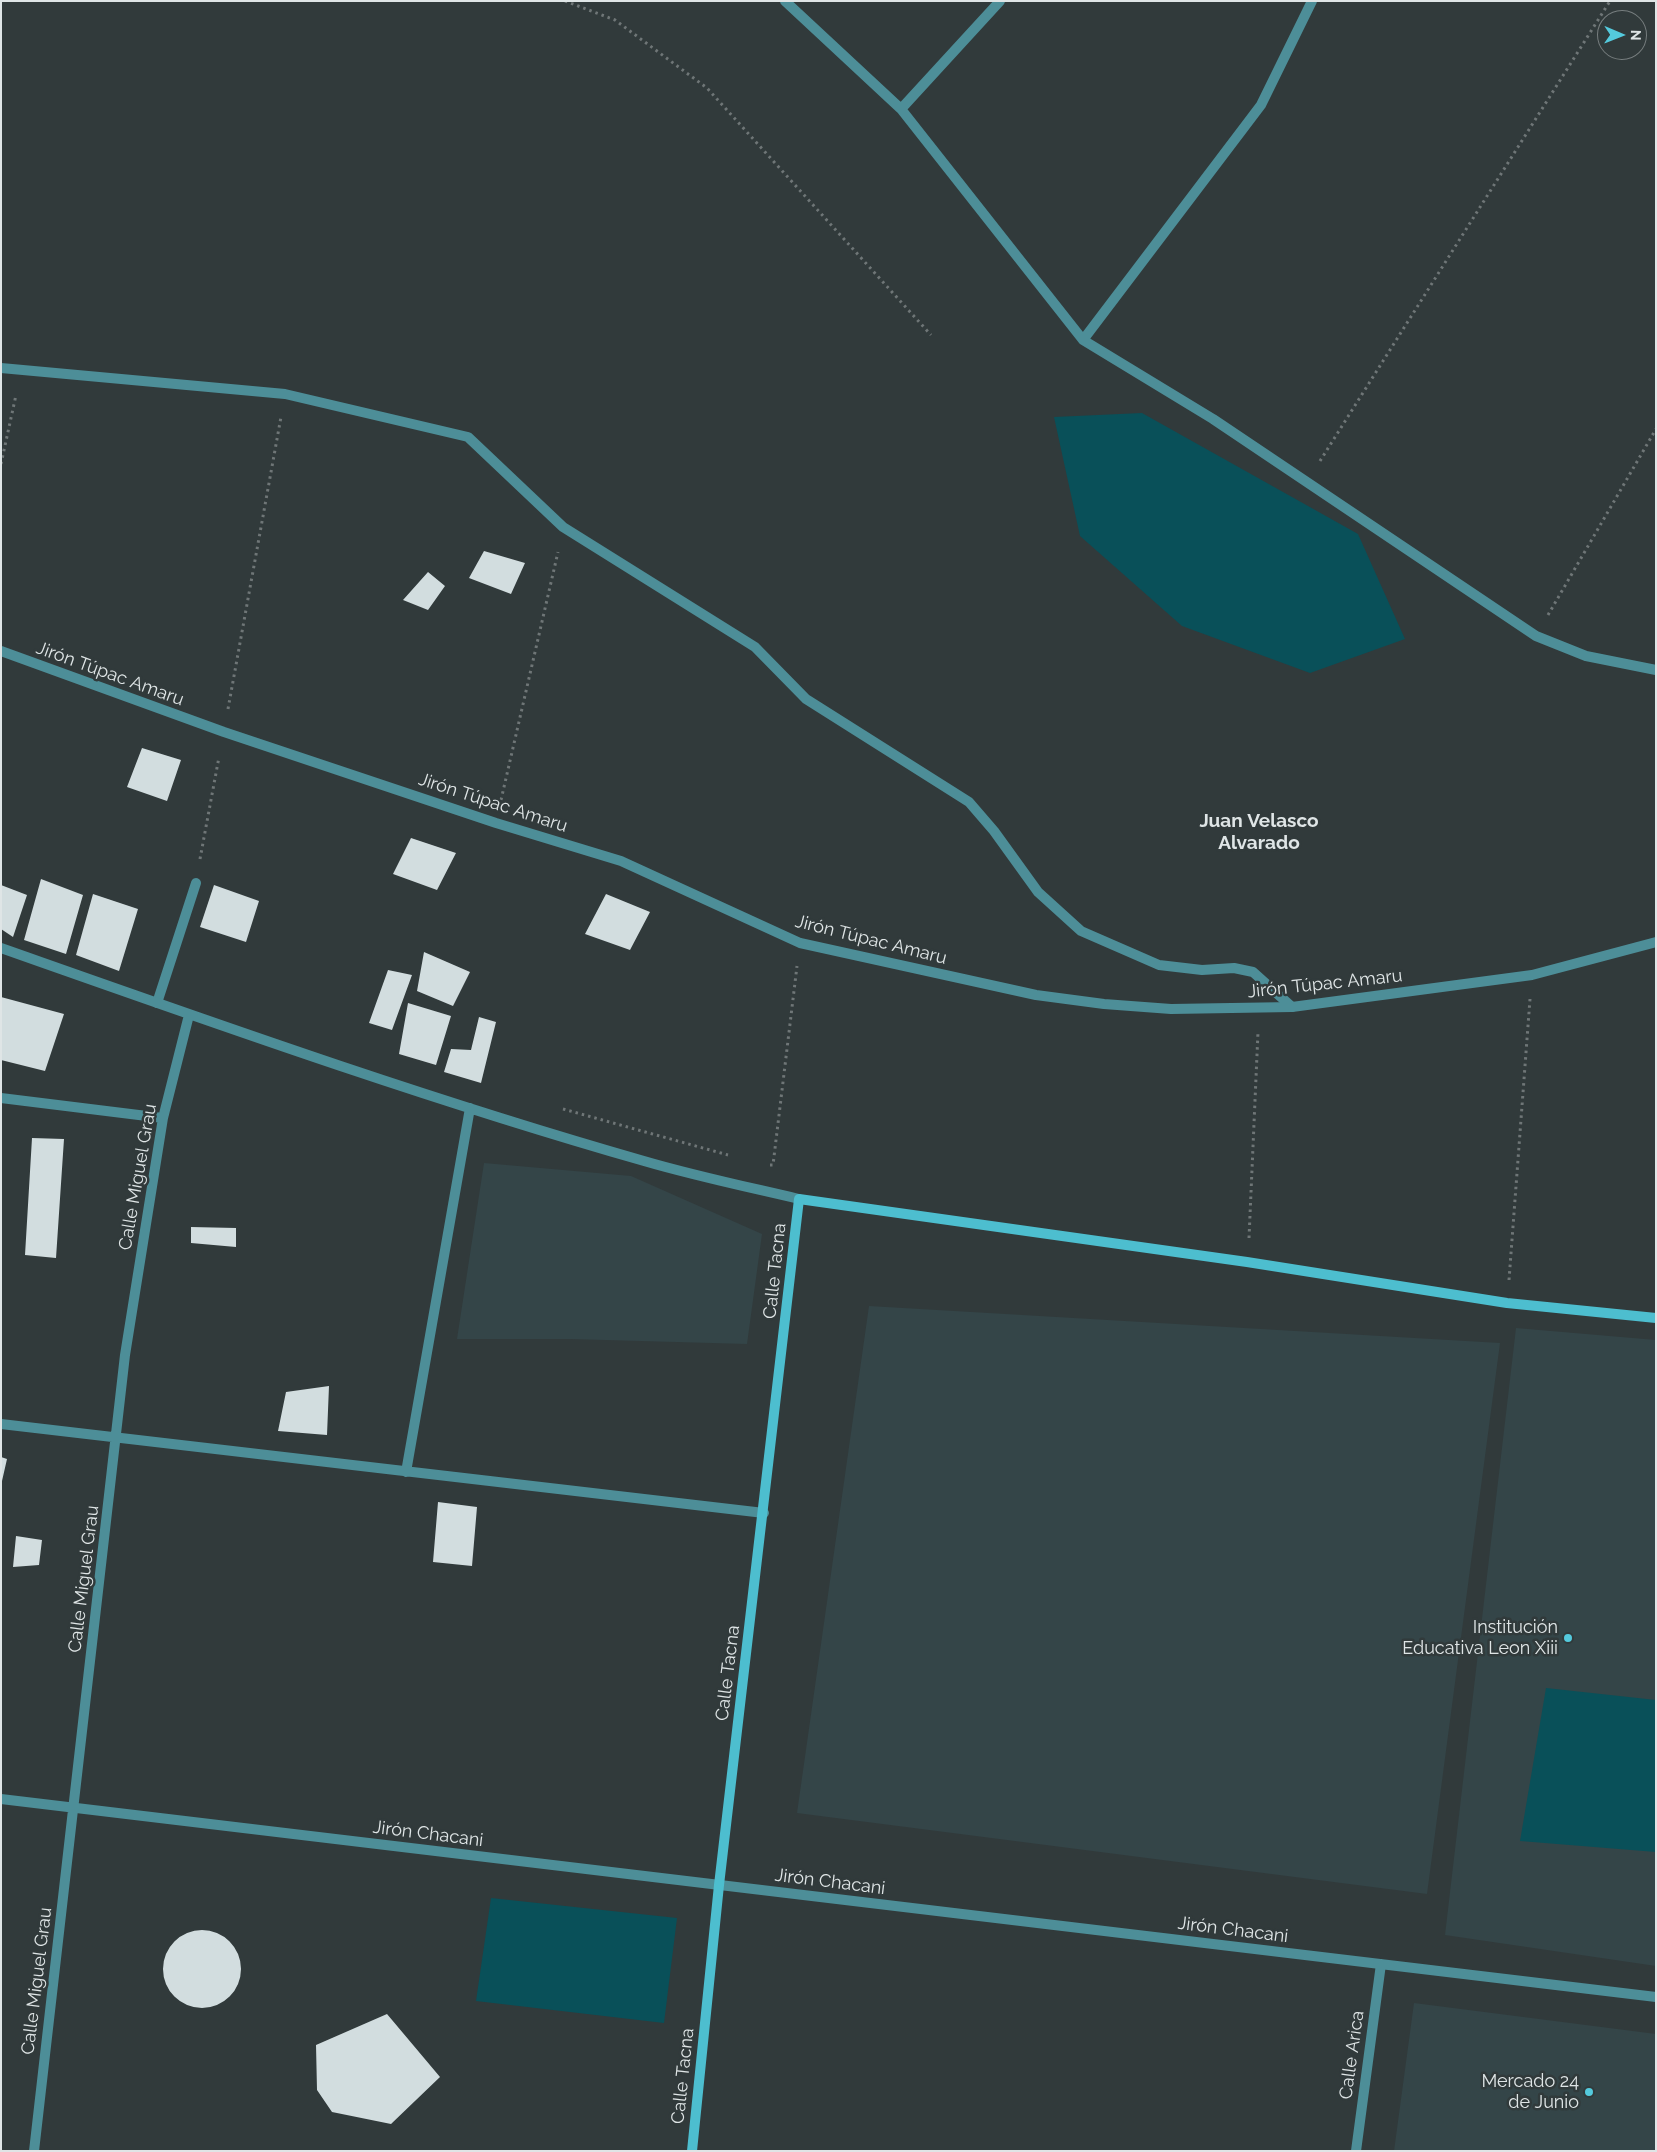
<!DOCTYPE html>
<html>
<head>
<meta charset="utf-8">
<style>
  body { margin:0 }
  #map { position:relative; width:1657px; height:2152px; overflow:hidden; background:#313a3b; font-family:Raleway,sans-serif }
  canvas { display:block }
  .frame { position:absolute; inset:0; border:2px solid #dfe5e6; pointer-events:none }
  .north { position:absolute; left:1597px; top:10px; width:50px; height:50px; box-sizing:border-box; background:#313a3b; border:1px solid #777e7f; border-radius:50%; rotate:91deg; font-size:14px; font-weight:700; line-height:20px; text-align:center; color:#dfe5e6 }
  .north::after { content:''; display:block; margin:auto; width:18px; height:22px; background:#54cadd; clip-path:polygon(50% 0,100% 100%,50% 72%,0 100%) }
</style>
</head>
<body>
<div id="map">
<canvas width="1657" height="2152"></canvas>
<div class="frame"></div>
<div class="north">N</div>
</div>
<script>
const context = document.querySelector('canvas').getContext('2d');
context.lineJoin = 'round';
function paint(path, color) {
  context.fillStyle = color;
  context.fill(path, 'evenodd');
}
function stroke(path, color, width, dash) {
  context.strokeStyle = color;
  context.lineWidth = width;
  context.lineCap = dash ? 'butt' : 'round';
  context.setLineDash(dash || []);
  context.stroke(path);
}
function write(font, color, halo, rows, align = 'center') {
  context.font = font + ' Raleway,sans-serif';
  context.lineWidth = 5;
  context.setLineDash([]);
  context.textBaseline = 'middle';
  context.strokeStyle = halo;
  context.fillStyle = color;
  for (const [text, x, y, turn = 0] of rows) {
    context.save();
    context.translate(x, y);
    context.rotate((+turn || 0) * Math.PI / 180);
    context.textAlign = isNaN(turn) ? turn : align;
    if (halo) context.strokeText(text, 0, 0);
    context.fillText(text, 0, 0);
    context.restore();
  }
}
paint(new Path2D(`
  M484,1163L631,1176L762,1234L747,1344L570,1339H457Z
  M869,1306L1500,1343L1427,1894L797,1813Z
  M1516,1328L1656,1340V1966L1445,1935Z
  M1414,2003L1656,2034V2151H1394Z`), '#344548');
paint(new Path2D(`
  M1142,413L1358,534L1405,639L1310,673L1182,626L1080,536L1054,417Z
  M1546,1688L1656,1700V1852L1520,1841Z
  M491,1898L677,1918L664,2023L476,2001Z`), '#095059');
paint(new Path2D(`
  M484,551L525,563L511,594L469,578Z
  M428,572L445,586L428,610L403,600Z
  M142,748L181,760L167,801L127,787Z
  M411,838L456,853L437,890L393,874Z
  M41,879L83,895L66,954L24,940Z
  M1,885L27,895L13,937L1,929Z
  M214,885L259,901L246,942L200,927Z
  M93,894L138,909L119,971L76,955Z
  M606,894L650,912L630,950L585,934Z
  M424,952L470,972L453,1006L417,991Z
  M388,970L412,975L392,1030L369,1023Z
  M1,997L64,1014L45,1071L1,1060Z
  M408,1003L451,1016L436,1065L399,1054Z
  M479,1017L496,1022L481,1083L444,1072L451,1049L471,1050Z
  M32,1138L64,1139L56,1258L25,1255Z
  M191,1227L236,1228V1247L191,1243Z
  M329,1386L327,1435L278,1431L286,1392Z
  M1,1457L7,1459L2,1481H1Z
  M438,1502L477,1507L472,1566L433,1562Z
  M16,1536L42,1540L39,1565L13,1567Z
  M163 1969a39 39 0 1 1 78 0a39 39 0 1 1-78 0Z
  M387,2014L440,2077L391,2124L332,2112L317,2090L316,2045Z`), '#d2dddf');
stroke(new Path2D(`
  M565,1L615,20L707,88L931,335
  M1320,461L1610,1
  M1,464L16,395
  M1548,615L1656,429
  M228,709L281,417
  M501,800L558,552
  M200,859L219,757
  M563,1109L728,1155
  M770,1165H773L797,966
  M1249,1238L1258,1032
  M1509,1280L1530,999`), '#6f7677', 3, [2.5, 4]);
stroke(new Path2D(`
  M1,368L285,394L468,437L563,527L755,647L806,699L969,802L994,831L1038,892L1081,931L1159,965L1202,970L1234,968L1253,972L1292,1007
  M157,1003L196,883`), '#4d8e98', 10);
stroke(new Path2D(`
  M785,1L901,109L1083,340L1213,419L1536,636L1586,656L1656,670
  M901,109L1000,1
  M1083,340L1261,105L1312,1
  M1,651L224,732L496,823L621,861L800,943L1036,995L1104,1004L1171,1009L1292,1007L1532,975L1656,942
  M1,948C214,1023 427,1099 644,1161C695,1176 748,1187 799,1199
  M1,1098L163,1118
  M1,1424L764,1513
  M406,1472L470,1108
  M1,1799L1656,1997
  M34,2151L125,1355L163,1118L189,1015
  M1356,2151L1381,1964`), '#4d8e98', 10);
stroke(new Path2D(`
  M692,2151L719,1885L799,1199L1247,1262L1507,1303L1656,1318`), '#4dbecf', 10);
for (const [x, y, r, color] of [
  [1568,1638,5,"#54cadd"],
  [1589,2092,5,"#54cadd"]
]) {
  const dot = new Path2D();
  dot.arc(x, y, r, 0, 2 * Math.PI);
  context.fillStyle = color;
  context.fill(dot);
  stroke(dot, '#313a3b', 2);
}
write('18px', '#dfe5e6', '#313a3b', [
  ["Jirón Túpac Amaru",110,674,20],
  ["Jirón Túpac Amaru",493,803,18],
  ["Jirón Túpac Amaru",871,940,14],
  ["Jirón Túpac Amaru",1325,984,-6],
  ["Calle Miguel Grau",138,1177,-80],
  ["Calle Tacna",775,1271,-84],
  ["Calle Miguel Grau",84,1579,-83],
  ["Calle Tacna",728,1673,-83],
  ["Jirón Chacani",428,1834,7],
  ["Jirón Chacani",830,1882,7],
  ["Jirón Chacani",1233,1930,7],
  ["Calle Miguel Grau",37,1981,-83],
  ["Calle Arica",1352,2055,-82],
  ["Calle Tacna",683,2076,-84]
]);
write('18px', '#dfe5e6', '#313a3b', [
  ["Institución",1558,1628],
  ["Educativa Leon Xiii",1558,1649],
  ["Mercado 24",1579,2082],
  ["de Junio",1579,2103]
], 'right');
write('bold 19px', '#dfe5e6', '#313a3b', [
  ["Juan Velasco",1259,821],
  ["Alvarado",1259,843]
]);
</script>
</body>
</html>
